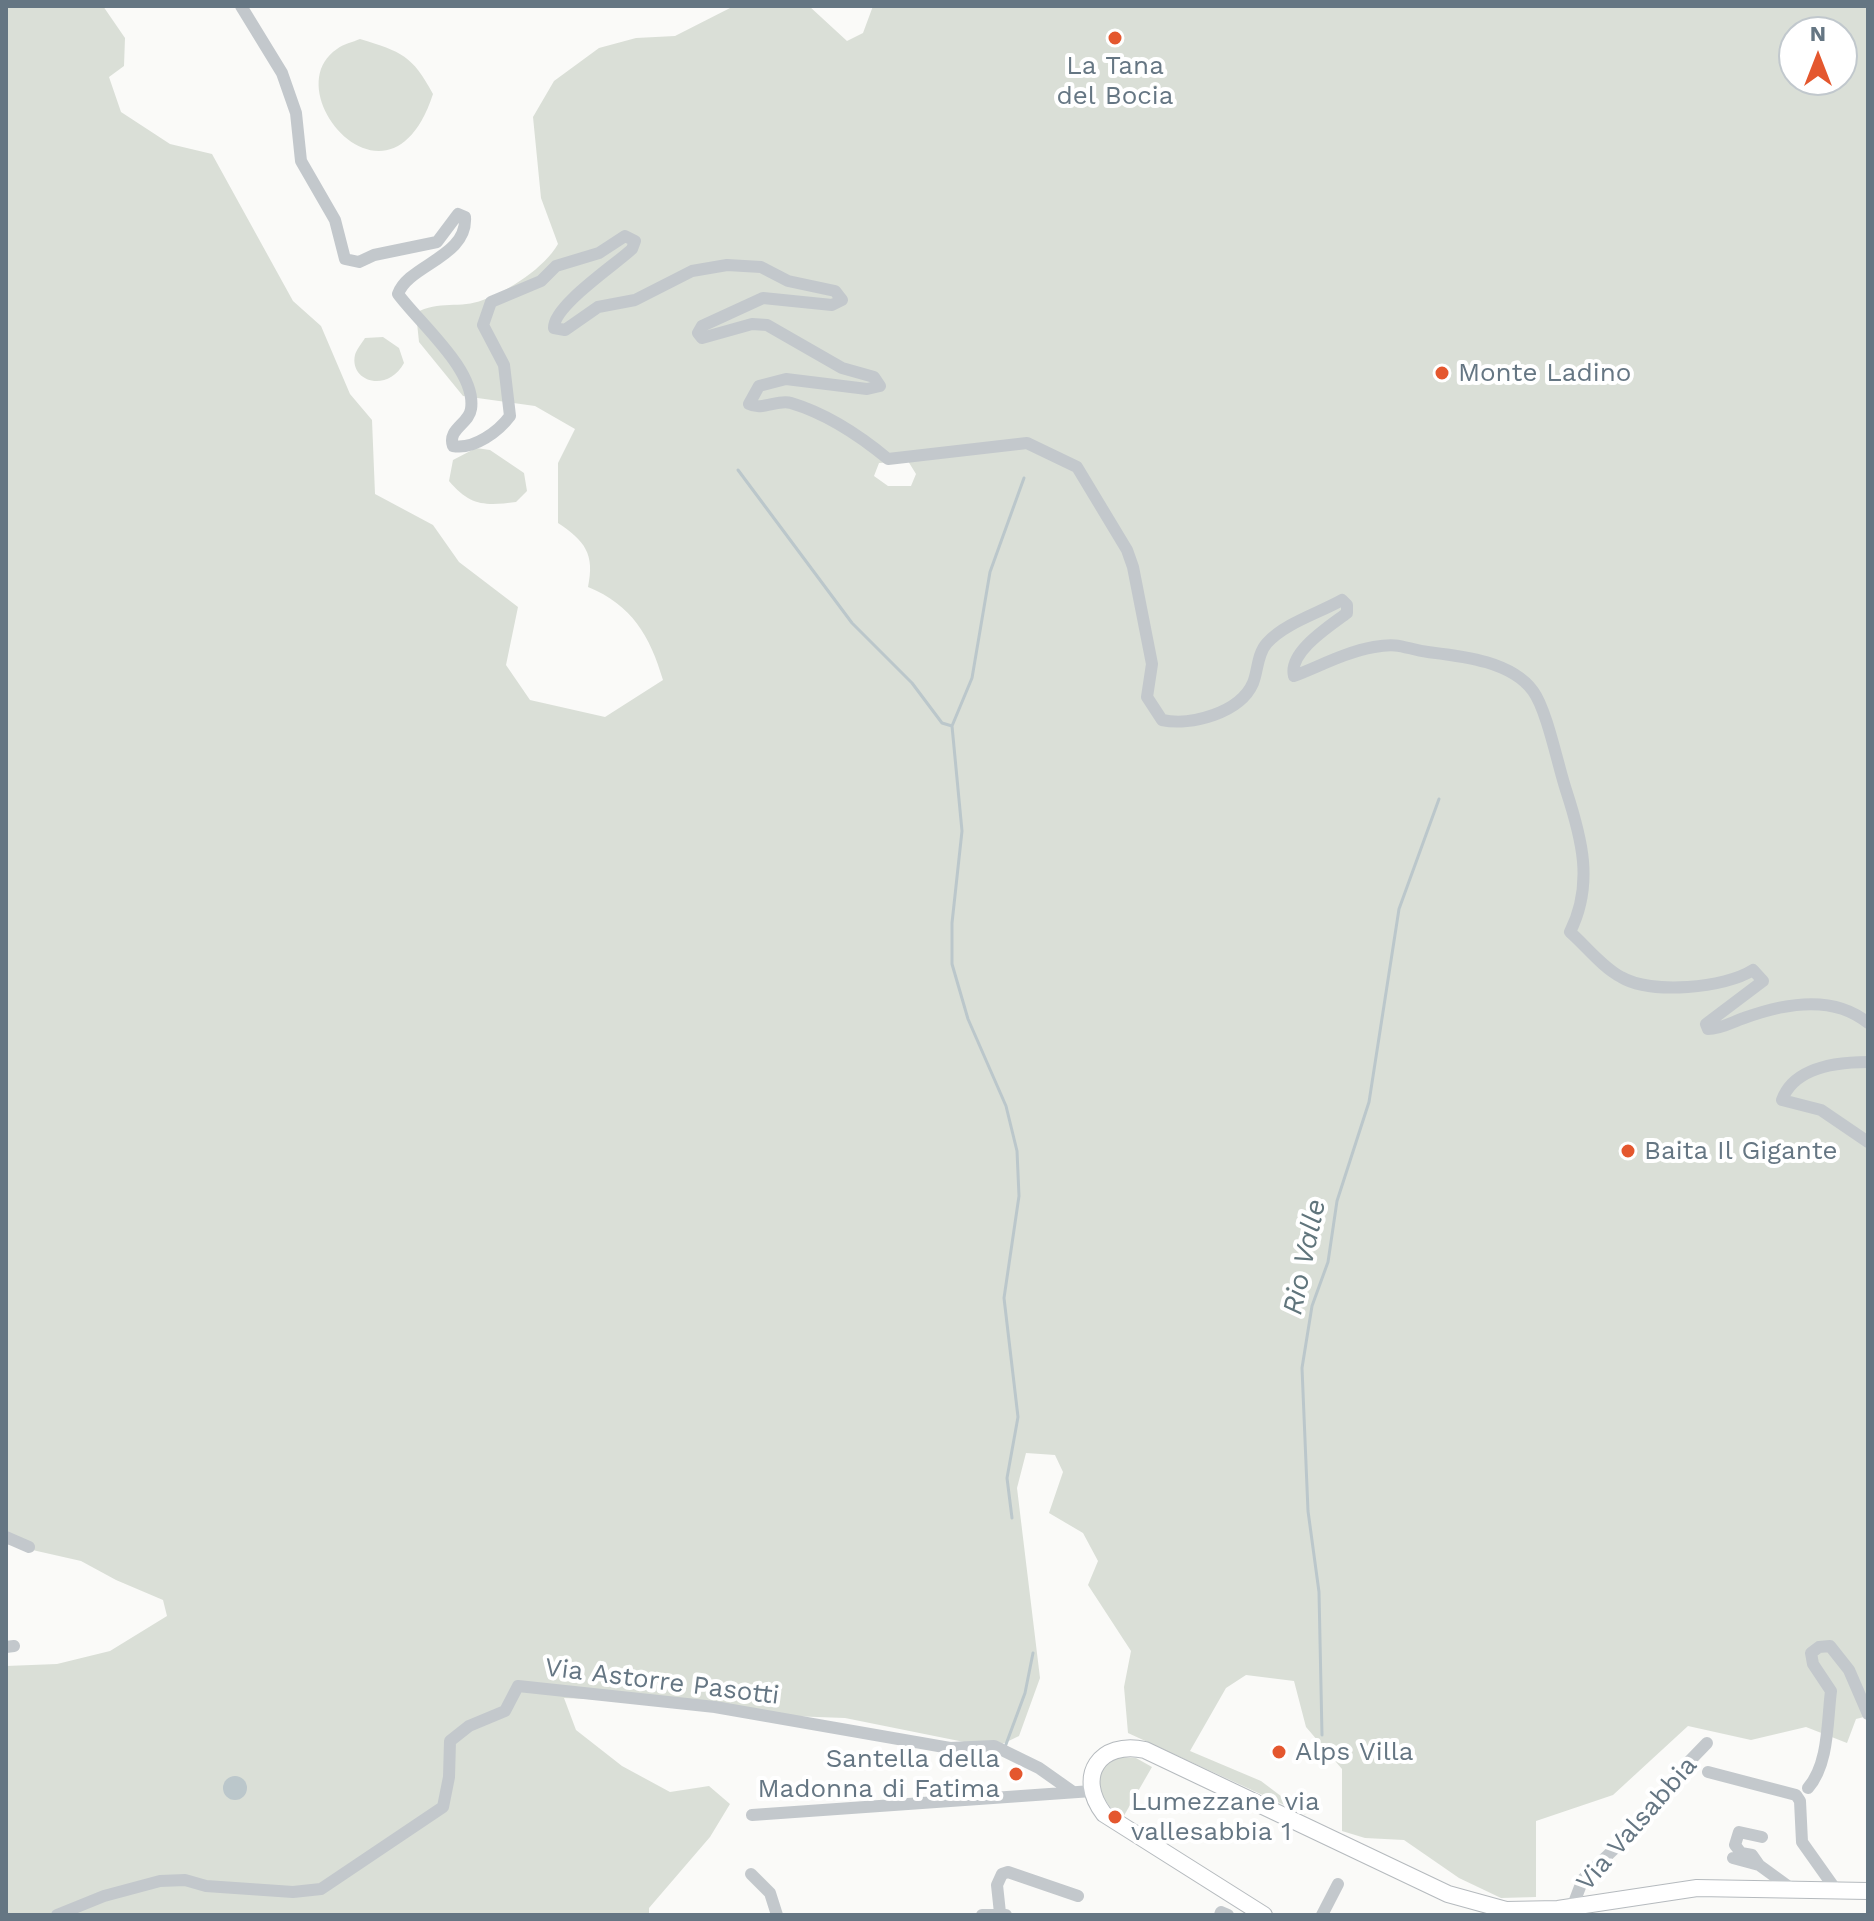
<!DOCTYPE html>
<html>
<head>
<meta charset="utf-8">
<style>
  body { margin:0 }
  #map { position:relative; width:1874px; height:1921px; overflow:hidden; background:#fafaf8; font-family:"Work Sans",sans-serif }
  canvas { display:block }
  .frame { position:absolute; inset:0; border:8px solid #657683; pointer-events:none }
  .north { position:absolute; left:1778px; top:16px; width:80px; height:80px; box-sizing:border-box; background:#fff; border:2px solid #c1c8cd; border-radius:50%; rotate:0deg; font-size:22px; font-weight:700; line-height:32px; text-align:center; color:#657683 }
  .north::after { content:''; display:block; margin:auto; width:28px; height:36px; background:#e4572e; clip-path:polygon(50% 0,100% 100%,50% 72%,0 100%) }
</style>
</head>
<body>
<div id="map">
<canvas width="1874" height="1921"></canvas>
<div class="frame"></div>
<div class="north">N</div>
</div>
<script>
const context = document.querySelector('canvas').getContext('2d');
context.lineJoin = 'round';
function paint(path, color) {
  context.fillStyle = color;
  context.fill(path, 'evenodd');
}
function stroke(path, color, width, dash) {
  context.strokeStyle = color;
  context.lineWidth = width;
  context.lineCap = dash ? 'butt' : 'round';
  context.setLineDash(dash || []);
  context.stroke(path);
}
function write(font, color, halo, rows, align = 'center') {
  context.font = font + ' "Work Sans",sans-serif';
  context.lineWidth = 8;
  context.setLineDash([]);
  context.textBaseline = 'middle';
  context.strokeStyle = halo;
  context.fillStyle = color;
  for (const [text, x, y, turn = 0] of rows) {
    context.save();
    context.translate(x, y);
    context.rotate((+turn || 0) * Math.PI / 180);
    context.textAlign = isNaN(turn) ? turn : align;
    if (halo) context.strokeText(text, 0, 0);
    context.fillText(text, 0, 0);
    context.restore();
  }
}
paint(new Path2D(`
  M6,6H103L125,38L124,66L109,77L121,112L170,144L212,154L293,301L321,326L350,394L372,420L375,494L433,525L459,562L518,607L506,665L530,700L605,717L663,680C650,636 632,605 588,587C595,554 585,541 558,523V463L575,429L535,406L463,396L419,342L416,313C438,300 461,309 483,300C510,290 544,268 558,244L541,198L533,117L554,81L599,48L636,38L675,36L734,6H809L847,41L863,33L873,6H1868V1716L1856,1719L1847,1743L1806,1727L1751,1740L1688,1726L1613,1795L1536,1821V1897L1501,1898L1459,1878L1404,1840L1365,1838L1342,1831V1769L1306,1727L1294,1681L1246,1675L1226,1688L1190,1751L1261,1781L1306,1815L1128,1733L1124,1687L1131,1651L1088,1585L1098,1561L1083,1533L1049,1513L1063,1472L1055,1455L1026,1453L1017,1488L1040,1678L1019,1736L994,1748L845,1718L762,1715L654,1702L564,1698L576,1730L622,1766L670,1792L709,1786L730,1804L710,1837L649,1908V1915H6V1666L57,1664L110,1651L167,1616L163,1600L116,1580L81,1561L6,1544ZM1794,32H1842V80H1794ZM908,461L916,474L911,486H888L874,476L879,463Z
  M360,39C402,52 412,55 433,94C390,227 274,91 337,49C343,44 353,42 360,39Z
  M383,337L399,348L404,363C387,394 349,381 355,355C356,350 362,343 365,338Z
  M476,448L490,450L524,473L527,491L516,502C485,506 470,506 449,481L453,460Z
  M1122,1757L1136,1758L1152,1767L1122,1819C1100,1800 1084,1769 1122,1757Z`), '#dadfd7');
paint(new Path2D(`
  M223 1788a12 12 0 1 1 24 0a12 12 0 1 1-24 0Z`), '#bbc7cb');
stroke(new Path2D(`
  M738,470L852,623L912,683L942,723L952,726
  M1012,1518L1007,1478L1018,1417L1004,1298L1019,1196L1017,1151L1006,1106L968,1019L952,964V923L962,831L952,726L972,678L990,572L1024,478
  M1322,1735L1319,1592L1308,1511L1302,1368L1312,1306L1328,1262L1337,1201L1369,1102L1399,909L1439,799
  M1005,1747L1025,1693L1033,1653`), '#bbc7cb', 3);
const major = new Path2D(`
  M1264,1915L1104,1814C1075,1776 1100,1740 1145,1750L1448,1894L1506,1910L1558,1909L1697,1888L1868,1891`);
stroke(major, '#b5babe', 18);
stroke(new Path2D(`
  M241,6L282,73L296,113L301,161L335,220L345,259L359,262L374,255L437,242L458,214L465,217C468,257 408,265 398,294C420,324 477,371 471,409C469,424 447,429 453,446C474,450 499,431 510,416L504,365L483,325L491,302L541,281L556,266L599,253L625,236L635,241L632,249C615,265 553,306 554,328L565,330L598,307L635,300L692,271L727,265L761,267L788,281L835,291L842,300L832,305L763,298L702,326L698,333L702,338L752,324L767,325L842,368L874,377L880,386L867,389L786,379L759,386L749,404C762,411 778,399 791,403C828,414 859,435 888,459L1027,443L1077,467L1127,550L1133,567L1152,664L1147,697L1162,720C1191,726 1240,713 1253,683C1258,671 1257,654 1267,643C1285,623 1319,613 1342,600L1347,605V613C1330,626 1288,652 1294,676C1320,666 1346,652 1374,647C1401,642 1405,649 1428,652C1461,656 1511,661 1533,691C1547,710 1558,766 1566,790C1582,839 1594,884 1570,932C1586,946 1602,967 1621,977C1651,995 1725,988 1753,970L1763,981L1706,1024L1708,1029C1721,1029 1732,1022 1744,1018C1785,1003 1833,994 1868,1023
  M1868,1062C1838,1062 1794,1067 1782,1100L1821,1110L1868,1142
  M6,1537L29,1547
  M6,1647L14,1646
  M1708,1772L1796,1795L1800,1801L1802,1842L1836,1890
  M1808,1788C1829,1764 1827,1722 1831,1691L1813,1664L1811,1653L1819,1647L1830,1646L1849,1670L1868,1714
  M752,1815L1092,1791
  M1733,1858L1759,1865L1792,1889
  M1759,1865L1752,1855L1741,1853L1735,1845L1739,1832L1762,1837
  M751,1874L770,1893L777,1915
  M1572,1908L1583,1879L1660,1805L1677,1774L1707,1743
  M1000,1913L997,1885L1002,1874L1008,1872L1078,1896
  M57,1915L104,1896L160,1881L185,1880L206,1886L293,1892L321,1889L443,1807L449,1777L450,1741L469,1726L505,1711L518,1686L715,1707L950,1748L994,1746L1039,1768L1073,1792
  M982,1915H1006
  M1220,1915L1221,1912L1228,1915
  M1322,1915L1338,1884`), '#c3c8cc', 12);
stroke(major, '#fff', 16);
for (const [x, y, r, color] of [
  [1115,38,8,"#e4572e"],
  [1442,373,8,"#e4572e"],
  [1628,1151,8,"#e4572e"],
  [1279,1752,8,"#e4572e"],
  [1016,1774,8,"#e4572e"],
  [1115,1817,8,"#e4572e"]
]) {
  const dot = new Path2D();
  dot.arc(x, y, r, 0, 2 * Math.PI);
  context.fillStyle = color;
  context.fill(dot);
  stroke(dot, '#fff', 3);
}
write('26px', '#657683', '#fff', [
  ["La Tana",1115,66,"center"],
  ["del Bocia",1115,96,"center"],
  ["Monte Ladino",1458,373],
  ["Baita Il Gigante",1644,1151],
  ["Alps Villa",1295,1752],
  ["Santella della",1000,1759,"right"],
  ["Madonna di Fatima",1000,1789,"right"],
  ["Lumezzane via",1131,1802],
  ["vallesabbia 1",1131,1832]
], 'left');
write('26px', '#657683', '#fff', [
  ["Via Astorre Pasotti",662,1682,7],
  ["Via Valsabbia",1637,1824,-49]
]);
write('italic 28px', '#60757c', '#fff', [
  ["Rio Valle",1305,1257,-78]
]);
</script>
</body>
</html>
